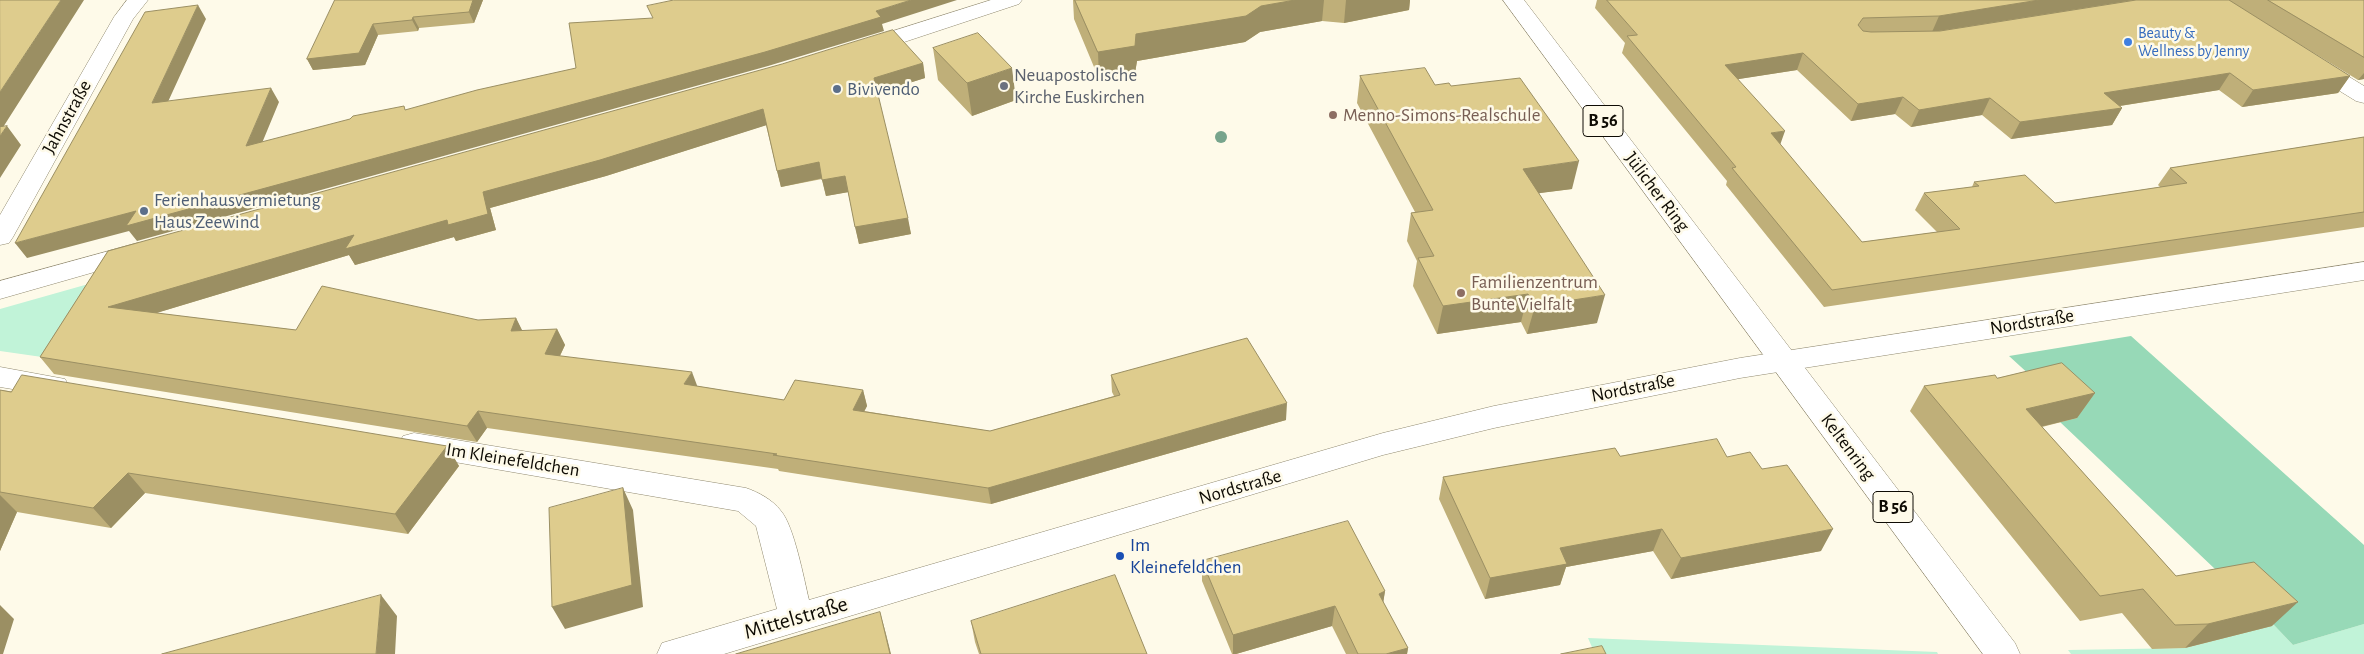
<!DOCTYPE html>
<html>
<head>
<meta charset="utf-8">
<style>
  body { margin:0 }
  canvas { display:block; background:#fefae9 }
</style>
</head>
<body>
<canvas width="2364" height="654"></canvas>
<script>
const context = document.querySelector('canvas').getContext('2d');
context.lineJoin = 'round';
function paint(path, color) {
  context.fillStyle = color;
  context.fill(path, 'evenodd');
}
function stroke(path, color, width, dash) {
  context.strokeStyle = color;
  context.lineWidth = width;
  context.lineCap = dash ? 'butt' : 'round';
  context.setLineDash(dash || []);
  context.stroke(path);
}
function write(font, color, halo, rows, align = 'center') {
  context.font = font + ' "Alegreya Sans",sans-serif';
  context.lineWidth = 5;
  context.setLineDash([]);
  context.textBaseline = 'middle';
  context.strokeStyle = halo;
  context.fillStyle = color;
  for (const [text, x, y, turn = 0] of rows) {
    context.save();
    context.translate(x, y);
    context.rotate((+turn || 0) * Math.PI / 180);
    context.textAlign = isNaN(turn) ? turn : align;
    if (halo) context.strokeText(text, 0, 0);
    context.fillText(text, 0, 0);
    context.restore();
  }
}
paint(new Path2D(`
  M99,281L49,358L0,351V309Z
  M2364,624V654H2071L2068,650L2185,648L2274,625L2293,645Z
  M1588,638L1937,652L1938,654H1595Z`), '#c1f3d8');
paint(new Path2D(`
  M2131,336L2364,545V624L2293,645L2274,625L2060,422L2077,418L2009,356Z`), '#97d9b7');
const minor = new Path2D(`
  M127,0H148L133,19L13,237L9,243L0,245V215L114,17Z
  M991,0H1022L1019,4L871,53L863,54L855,53L852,48L855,43Z
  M2312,57L2320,59L2364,86V103L2356,101L2304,69L2301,64L2304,59Z
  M138,243L147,245L151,251L147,257L0,299V281Z
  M2364,262V280L1740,378L1494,428L1383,455L724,654H657L662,643L777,609L756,526L738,511L414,455L403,452L399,444L403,436L414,433L746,488C758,492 773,500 781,511C794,526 804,579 809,600L1383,433L1494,406L1740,358Z
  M0,367L65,379L69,386L65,393L55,396L0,387Z`);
const major = new Path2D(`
  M1503,0H1524L2015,643L2020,654H1983Z`);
stroke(minor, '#908970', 1);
stroke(major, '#908970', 1);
paint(minor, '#fff');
paint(major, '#fff');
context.fillStyle = '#77a48c';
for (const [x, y] of [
  [1221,137]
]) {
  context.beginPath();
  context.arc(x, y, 6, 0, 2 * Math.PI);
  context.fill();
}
paint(new Path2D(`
  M335,0H483L474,23L419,28L418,31L378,35L365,65L313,70L307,59Z
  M1073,0H1410L1409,10L1344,23L1322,21L1260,32L1245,42L1137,61L1135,73L1099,79L1074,19Z
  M1597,0H2364V79L2358,80L2296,42L2350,76L2338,93L2242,107L2219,90L2120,106L2122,108L2112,125L2011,139L1982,115L1911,127L1895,114L1851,121L1797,70L1738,79L1780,144L1862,242L1937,232L1915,210L1924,193L1972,187L1974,182L2055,203L2160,187L2158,185L2170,168L2364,137V227L1824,307L1726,185L1727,181L1622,53L1625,43L1595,8Z
  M933,48L1016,100L972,116L938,80Z
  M923,63L925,78L877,93L911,234L859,244L848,192L826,196L822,179L781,187L766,125L606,176L490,208L496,230L456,241L454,237L355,265L349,255L156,313L296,330L516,318L522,331L557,329L565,345L560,356L697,386L784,400L863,390L867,406L864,411L990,431L1114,396L1112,392L1111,375L1286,420L991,504L779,471L778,469L487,428L477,442L54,374L40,357L108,251Z
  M1360,76L1435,85L1451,86L1572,189L1539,193L1597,323L1527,334L1521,322L1437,334L1413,286L1417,261L1407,241L1411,213L1415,212L1357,103Z
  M1997,378L2095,393L2077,418L2042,427L2176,576L2272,626L2185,648L2152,649L2122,613L2080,621L1910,411L1924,386Z
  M0,390L447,446L459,466L408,534L145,493L111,528L17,512L0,551Z
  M1620,456L1727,457L1762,469L1821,551L1671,579L1653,551L1566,567L1560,585L1485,599L1439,499L1443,477Z
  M1202,561L1385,591L1383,602L1408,648L1407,654H1346L1332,626L1236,654H1232L1202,581Z
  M971,621L1147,654H979L975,642Z`), '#bfaf79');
paint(new Path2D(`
  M61,0H84L0,132V92Z
  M473,0H483L474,23L469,12Z
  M911,0H957L882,24L884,31L768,66L137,241L129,231L27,258L15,243L876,11Z
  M1295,0H1324L1322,21L1260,32L1245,42L1137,61L1135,73L1099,79L1098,52L1136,34L1261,6Z
  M1346,0H1410L1409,10L1344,23Z
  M2039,0H2134L1932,32L1939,16Z
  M198,5L206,19L161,117L152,103Z
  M413,17L419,28L418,31L412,20Z
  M373,24L378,35L365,65L313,70L307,59Z
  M1803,53L1797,70L1720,82L1725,65Z
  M923,63L925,78L877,93L874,78Z
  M1012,68L1016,100L972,116L967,83Z
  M2230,73L2219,90L2094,110L2104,93Z
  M2364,73V79L2358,80Z
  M2350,76L2338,93L2242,107L2253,90Z
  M271,88L279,102L255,160L246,146Z
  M1903,97L1895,114L1851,121L1858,104Z
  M1990,98L1982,115L1911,127L1919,110Z
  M2122,108L2112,125L2011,139L2020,122Z
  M763,109L767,125L606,176L490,208L496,230L456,241L454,237L355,265L349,255L120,324L108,307L483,192Z
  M7,126L21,145L0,178V136Z
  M1785,131L1779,148L1771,133Z
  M1579,161L1572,189L1517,196L1523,169Z
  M819,162L823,178L781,187L777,171Z
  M845,176L849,192L826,196L822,180Z
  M908,218L911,234L859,244L855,227Z
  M1528,294L1521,322L1437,334L1443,306Z
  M1605,295L1597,323L1527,334L1535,306Z
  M516,318L524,334L511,331Z
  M557,329L565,345L553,370L545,354Z
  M692,372L698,388L684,384Z
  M863,390L867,406L857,426L853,410Z
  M2095,393L2077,418L2010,434L2026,409Z
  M1287,403L1286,420L991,504L988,488Z
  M478,411L487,428L477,442L467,426Z
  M447,446L459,466L408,534L395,514Z
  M128,473L145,493L111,528L93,508Z
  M623,488L633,510L643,607L565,629L552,607Z
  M0,495L17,512L0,551Z
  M1662,529L1653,551L1566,567L1560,585L1485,599L1490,578L1560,548Z
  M1833,529L1821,551L1671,579L1681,558Z
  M1385,591L1382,611L1379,594Z
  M381,595L397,616L395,654H376Z
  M2298,602L2272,626L2185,648L2208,624Z
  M0,605L14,619L3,654H0Z
  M1335,606L1332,626L1236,654H1233V635Z
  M880,612L886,634L891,654H890Z
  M1408,648L1407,654H1386Z`), '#9b8f63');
const building = new Path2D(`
  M0,0H61L0,92Z
  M335,0H473L469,12L413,17L412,20L373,24L359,53L307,59Z
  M674,0H911L876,11L881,17L765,52L126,226L136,211L15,243L145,12L198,5L152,103L271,88L246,146L350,119L353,116L404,106L405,110L477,90L576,68L569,23L653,18L647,6Z
  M1075,0H1295L1261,6L1246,16L1136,34L1135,46L1098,52Z
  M1607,0H2039L1939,16L1863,18L1858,25L1863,31L1871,32L1940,31L2136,0H2229L2350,76L2253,90L2230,73L2104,93L2122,108L2020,122L1990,98L1919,110L1903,97L1858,104L1803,53L1725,65L1785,131L1771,133L1862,242L1960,229L1924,193L1979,186L1974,182L2025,175L2055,203L2187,183L2170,168L2364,137V212L1832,290L1732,168L1736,167L1627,36L1637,35Z
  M2268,0H2364V57Z
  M893,30L923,63L874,78L908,218L855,227L845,176L822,180L819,162L777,171L763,109L600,160L483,192L488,214L448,225L447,220L345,249L354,235L108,307L296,330L322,286L478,320L516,318L511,331L557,329L545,354L692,372L684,384L784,400L795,380L863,390L853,410L990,431L1120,395L1111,375L1247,338L1287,403L988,488L773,455L777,454L478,411L467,426L40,357L108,251L782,64Z
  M978,33L1012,68L967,83L933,48Z
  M1425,68L1435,85L1449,83L1451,86L1520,78L1579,161L1523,169L1605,295L1535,306L1528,294L1443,306L1418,258L1434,256L1411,213L1433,210L1360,76Z
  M7,126L0,136V127Z
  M2062,363L2095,393L2026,409L2176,576L2254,562L2298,602L2208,624L2175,625L2143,589L2100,596L1924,386L1995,375L1997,378Z
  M22,375L447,446L395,514L128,473L93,508L0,492V390L11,392Z
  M1717,439L1727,457L1750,452L1762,469L1787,465L1833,529L1681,558L1662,529L1560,548L1567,564L1490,578L1443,477L1615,448L1620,456Z
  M623,488L632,585L552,607L549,508Z
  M1348,521L1385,591L1379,594L1408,648L1386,654H1358L1335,606L1233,635L1202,561Z
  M1115,575L1147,654H981L971,621Z
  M381,595L376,654H162Z
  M880,612L890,654H736Z
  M1602,646L1606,654H1561Z`);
paint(building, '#decc8d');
stroke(building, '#9b8f63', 1);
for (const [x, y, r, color] of [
  [2128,42,5,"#3f7fe0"],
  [1004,86,5,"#6b7280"],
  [837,89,5,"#5c6f8a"],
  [1333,115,5,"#8d6e63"],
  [144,211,5,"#5c6f8a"],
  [1461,293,5,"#8d6e63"],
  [1120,556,5,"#1a4fb4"]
]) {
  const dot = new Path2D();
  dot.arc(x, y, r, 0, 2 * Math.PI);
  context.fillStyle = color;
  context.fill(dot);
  stroke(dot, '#fefae9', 2);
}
write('16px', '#366cbe', '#fefae9', [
  ["Beauty &",2138,33],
  ["Wellness by Jenny",2138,51]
], 'left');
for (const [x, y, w] of [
  [1603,121,40],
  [1893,507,40]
]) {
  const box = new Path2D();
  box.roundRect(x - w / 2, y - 15.5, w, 31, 4);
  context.fillStyle = '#fefae9';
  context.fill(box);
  stroke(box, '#0e0b04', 1);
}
write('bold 18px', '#0e0b04', null, [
  ["B 56",1603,121],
  ["B 56",1893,507]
]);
write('19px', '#5b616d', '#fefae9', [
  ["Neuapostolische",1014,75],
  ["Kirche Euskirchen",1014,97]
], 'left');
write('19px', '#4e5e75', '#fefae9', [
  ["Bivivendo",847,89],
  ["Ferienhausvermietung",154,200],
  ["Haus Zeewind",154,222]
], 'left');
write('19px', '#785e54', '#fefae9', [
  ["Menno-Simons-Realschule",1343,115],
  ["Familienzentrum",1471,282],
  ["Bunte Vielfalt",1471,304]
], 'left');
write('19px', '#0e0b04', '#fefae9', [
  ["Jahnstraße",67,117,-61],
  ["Jülicher Ring",1657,192,53],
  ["Nordstraße",2032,322,-9],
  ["Nordstraße",1633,388,-11],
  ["Keltenring",1848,447,53],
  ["Im Kleinefeldchen",513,460,9],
  ["Nordstraße",1240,487,-16]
]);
write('19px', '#164399', '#fefae9', [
  ["Im",1130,545],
  ["Kleinefeldchen",1130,567]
], 'left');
write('22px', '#0e0b04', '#fefae9', [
  ["Mittelstraße",796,618,-16]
]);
</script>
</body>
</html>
